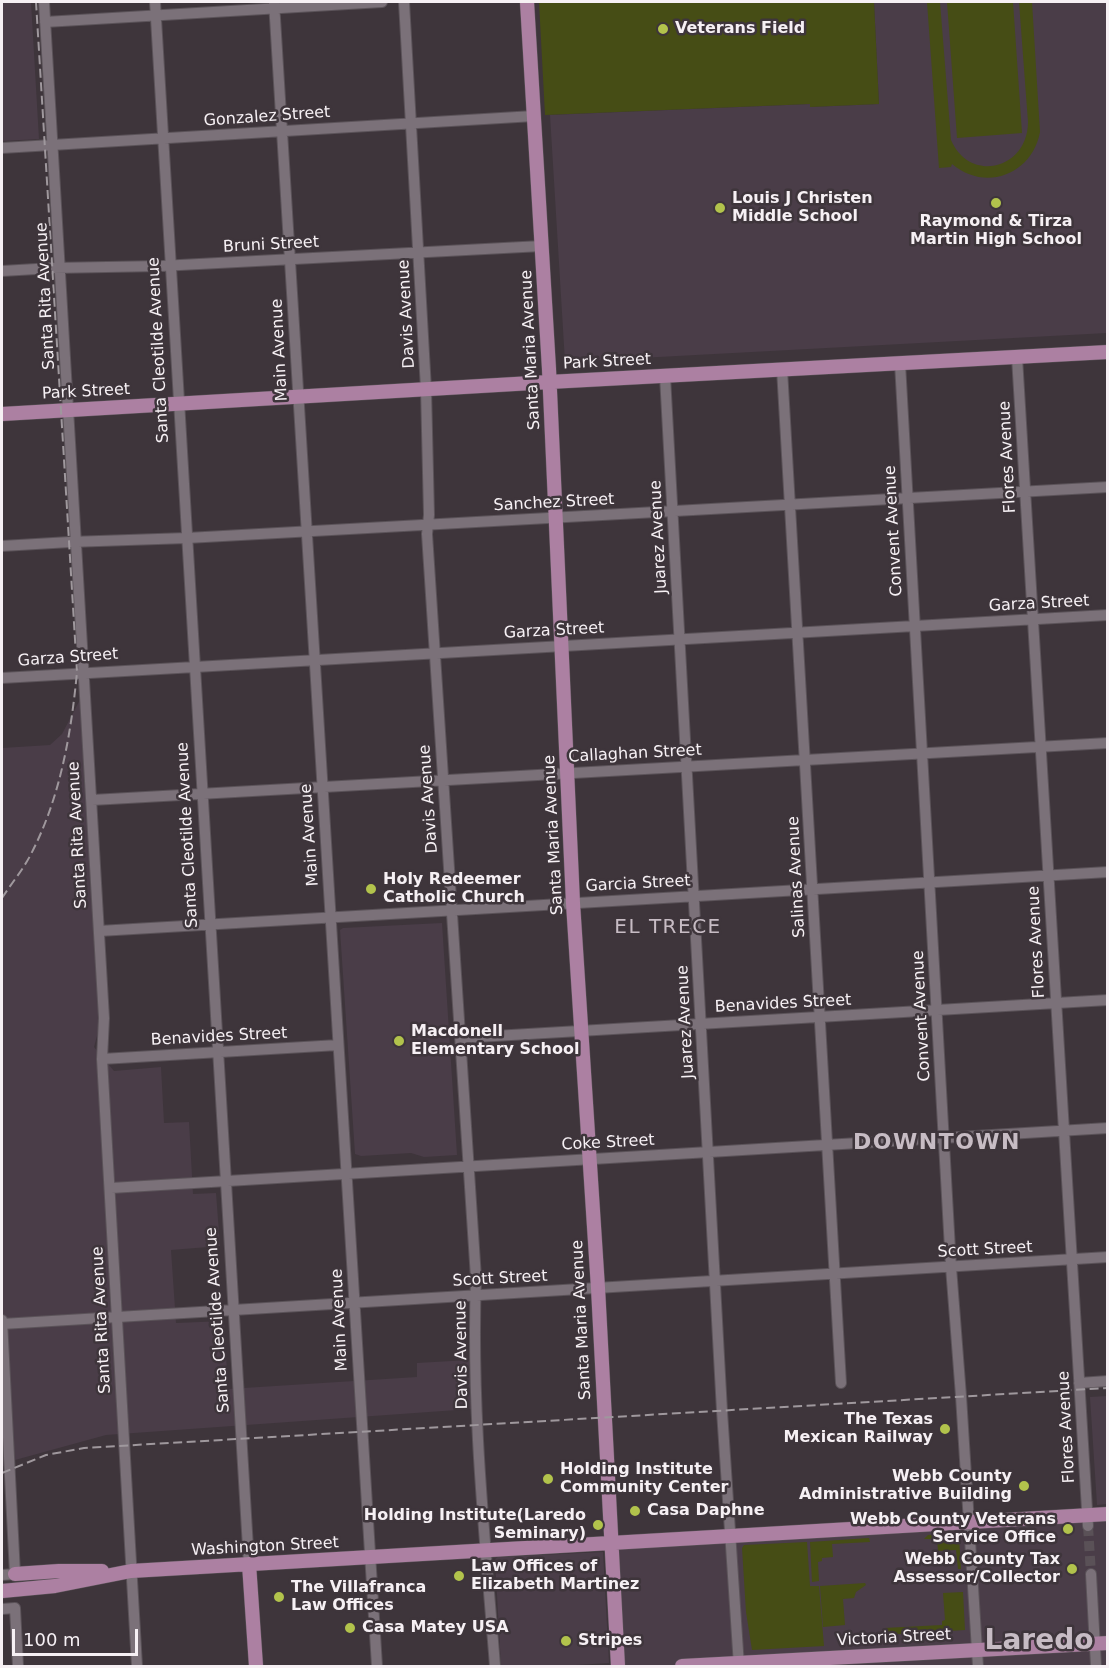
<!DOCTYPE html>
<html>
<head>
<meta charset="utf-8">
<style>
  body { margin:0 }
  #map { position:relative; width:1109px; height:1668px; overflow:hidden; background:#3e353b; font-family:"DejaVu Sans",sans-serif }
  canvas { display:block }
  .frame { position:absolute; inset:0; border:3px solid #f6f0f4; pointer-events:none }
  .scale { position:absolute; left:12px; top:1629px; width:126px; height:27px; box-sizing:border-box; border:3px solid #f6f0f4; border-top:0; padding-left:8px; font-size:18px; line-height:21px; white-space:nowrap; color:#f6f0f4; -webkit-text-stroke:4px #3e353b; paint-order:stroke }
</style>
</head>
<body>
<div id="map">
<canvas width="1109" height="1668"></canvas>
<div class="frame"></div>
<div class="scale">100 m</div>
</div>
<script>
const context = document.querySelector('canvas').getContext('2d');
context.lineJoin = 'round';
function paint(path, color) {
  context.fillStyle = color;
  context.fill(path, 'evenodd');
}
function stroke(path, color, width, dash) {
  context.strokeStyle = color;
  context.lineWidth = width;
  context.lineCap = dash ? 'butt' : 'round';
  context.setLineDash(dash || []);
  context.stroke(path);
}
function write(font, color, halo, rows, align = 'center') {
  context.font = font + ' "DejaVu Sans",sans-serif';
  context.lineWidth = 5;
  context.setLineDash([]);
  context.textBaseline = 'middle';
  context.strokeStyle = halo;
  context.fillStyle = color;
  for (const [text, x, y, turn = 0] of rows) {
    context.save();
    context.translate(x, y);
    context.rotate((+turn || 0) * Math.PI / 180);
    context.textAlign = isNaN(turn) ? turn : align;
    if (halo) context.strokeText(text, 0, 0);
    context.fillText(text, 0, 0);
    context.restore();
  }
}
paint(new Path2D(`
  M2,2H31L39,139L2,141Z
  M874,2H1107V333L565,362L550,115L810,104V107L879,104Z
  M82,696L102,1018L94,1047L114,1071L161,1067L164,1123L189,1122L193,1194L216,1193L220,1246L171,1250L176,1323L224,1321L228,1389L417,1377V1363L469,1360L471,1409L106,1435L15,1460L2,1467V748L50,745L62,734Z
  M442,923L457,1155L424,1157L411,1153L361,1156L355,1154L340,930L343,928Z
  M1107,1396V1504L1097,1505L1090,1397Z
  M1107,1514V1666H618L610,1543Z
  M603,1552L609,1663L560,1666H501L495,1559L498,1557Z`), '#4a3d48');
paint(new Path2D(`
  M539,2H874L879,104L810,107V104L545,115Z
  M927,2H940L951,140C970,184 1028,169 1028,122L1019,2H1032L1040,132C1032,175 985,192 952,164L951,167L939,168Z
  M947,2H1013L1022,133L957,138Z
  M954,1533L955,1538H959L961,1569H958L956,1550L938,1551L937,1539H924L928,1535Z
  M869,1538L870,1542L832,1544L833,1557L822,1558V1561L818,1562L819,1581L812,1582L810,1542Z
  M807,1542L810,1586H819L824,1646L752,1650L746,1612L742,1548L744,1545Z
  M865,1583L866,1585L856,1592L854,1598L843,1599L845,1625L823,1627L820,1586Z
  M963,1592L965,1630L884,1635V1628L942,1625V1621L945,1620L943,1593Z`), '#464d15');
stroke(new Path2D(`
  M1088,1526L1091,1574`), '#5a5157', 10, [10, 5]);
const minor = new Path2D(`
  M44,2L104,1018L102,1059L137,1666
  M155,2L249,1564
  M274,2L377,1666
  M404,2L426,389L429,515L427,534L476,1278C471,1407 485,1538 495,1666
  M45,22L382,2
  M2,148L534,116
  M2,271L53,268L161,266L542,246
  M1017,357L1088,1526
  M900,363L951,1267L961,1396L978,1666
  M782,369L841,1383
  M665,376L722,1411L739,1666
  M2,546L70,542L187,538L1108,487
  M2,678L1108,615
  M92,800L1108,743
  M99,931L1108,872
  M460,1038L1108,1000
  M102,1059L338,1045
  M111,1188L1108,1128
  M2,1320L15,1574L2,1575
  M2,1324L1108,1257
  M1079,1383L1108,1381
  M1091,1574L1096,1666
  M2,1609L15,1608L18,1666`);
const major = new Path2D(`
  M527,2L549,369L573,903L598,1288L618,1666
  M2,414L549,382L1108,352
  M249,1564L256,1666
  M15,1574L59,1571H102
  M2,1591L55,1586L131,1571L1108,1514
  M682,1666L1108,1643`);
stroke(minor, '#5b5359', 12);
stroke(major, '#5b5359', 15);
stroke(minor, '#7b7179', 10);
stroke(major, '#ac80a2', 14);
stroke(new Path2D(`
  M2,898C11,884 22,871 30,856C60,799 71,735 77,672L36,2
  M2,1473L46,1455L84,1448L1108,1388`), '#9f989d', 2, [9, 4.5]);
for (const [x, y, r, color] of [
  [663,29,6,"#b2c34c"],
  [996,203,6,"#b2c34c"],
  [720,208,6,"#b2c34c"],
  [371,889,6,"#b2c34c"],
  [399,1041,6,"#b2c34c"],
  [945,1429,6,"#b2c34c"],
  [548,1479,6,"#b2c34c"],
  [1024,1486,6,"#b2c34c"],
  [635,1511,6,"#b2c34c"],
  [598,1525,6,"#b2c34c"],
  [1068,1529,6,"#b2c34c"],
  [1072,1569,6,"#b2c34c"],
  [459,1576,6,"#b2c34c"],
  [279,1597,6,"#b2c34c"],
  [350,1628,6,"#b2c34c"],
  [566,1641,6,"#b2c34c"]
]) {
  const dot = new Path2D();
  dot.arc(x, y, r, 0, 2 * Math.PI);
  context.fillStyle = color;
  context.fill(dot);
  stroke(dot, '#3e353b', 2);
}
write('bold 16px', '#f6f0f4', '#3e353b', [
  ["Veterans Field",675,29],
  ["Louis J Christen",732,199],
  ["Middle School",732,217],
  ["Raymond & Tirza",996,222,"center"],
  ["Martin High School",996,240,"center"],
  ["Holy Redeemer",383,880],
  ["Catholic Church",383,898],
  ["Macdonell",411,1032],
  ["Elementary School",411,1050],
  ["The Texas",933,1420,"right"],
  ["Mexican Railway",933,1438,"right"],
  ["Holding Institute",560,1470],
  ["Community Center",560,1488],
  ["Webb County",1012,1477,"right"],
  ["Administrative Building",1012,1495,"right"],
  ["Casa Daphne",647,1511],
  ["Holding Institute(Laredo",586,1516,"right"],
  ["Seminary)",586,1534,"right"],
  ["Webb County Veterans",1056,1520,"right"],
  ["Service Office",1056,1538,"right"],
  ["Webb County Tax",1060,1560,"right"],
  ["Assessor/Collector",1060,1578,"right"],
  ["Law Offices of",471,1567],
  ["Elizabeth Martinez",471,1585],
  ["The Villafranca",291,1588],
  ["Law Offices",291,1606],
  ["Casa Matey USA",362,1628],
  ["Stripes",578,1641]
], 'left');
write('16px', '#f6f0f4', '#3e353b', [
  ["Gonzalez Street",267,117,-4],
  ["Bruni Street",271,245,-3],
  ["Santa Rita Avenue",46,296,-93],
  ["Davis Avenue",407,314,-93],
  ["Santa Cleotilde Avenue",159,350,-93],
  ["Main Avenue",280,350,-93],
  ["Santa Maria Avenue",531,350,-93],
  ["Park Street",607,362,-3],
  ["Park Street",86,392,-3],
  ["Flores Avenue",1008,457,-93],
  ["Sanchez Street",554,503,-3],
  ["Convent Avenue",894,531,-93],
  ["Juarez Avenue",659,537,-93],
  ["Garza Street",1039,604,-3],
  ["Garza Street",554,631,-3],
  ["Garza Street",68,658,-4],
  ["Callaghan Street",635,754,-3],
  ["Davis Avenue",429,799,-94],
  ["Santa Rita Avenue",78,835,-93],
  ["Santa Cleotilde Avenue",188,835,-93],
  ["Main Avenue",310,835,-94],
  ["Santa Maria Avenue",554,835,-93],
  ["Salinas Avenue",797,877,-93],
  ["Garcia Street",638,884,-3],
  ["Flores Avenue",1037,942,-93],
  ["Benavides Street",783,1004,-3],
  ["Convent Avenue",922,1016,-93],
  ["Juarez Avenue",686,1022,-93],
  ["Benavides Street",219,1037,-3],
  ["Coke Street",608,1143,-3],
  ["Scott Street",985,1250,-3],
  ["Scott Street",500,1279,-3],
  ["Santa Rita Avenue",102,1320,-93],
  ["Santa Cleotilde Avenue",218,1320,-94],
  ["Main Avenue",340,1320,-93],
  ["Santa Maria Avenue",582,1320,-93],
  ["Davis Avenue",462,1355,-91],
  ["Flores Avenue",1067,1427,-93],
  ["Washington Street",265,1547,-3],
  ["Victoria Street",894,1638,-3]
]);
context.letterSpacing = '1.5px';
write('20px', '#c7bcc4', '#3e353b', [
  ["EL TRECE",668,928]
]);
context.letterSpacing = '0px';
context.letterSpacing = '1.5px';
write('bold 22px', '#c7bcc4', '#3e353b', [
  ["DOWNTOWN",937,1143]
]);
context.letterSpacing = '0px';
write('bold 28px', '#c7bcc4', '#3e353b', [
  ["Laredo",1039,1642]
]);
</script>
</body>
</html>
